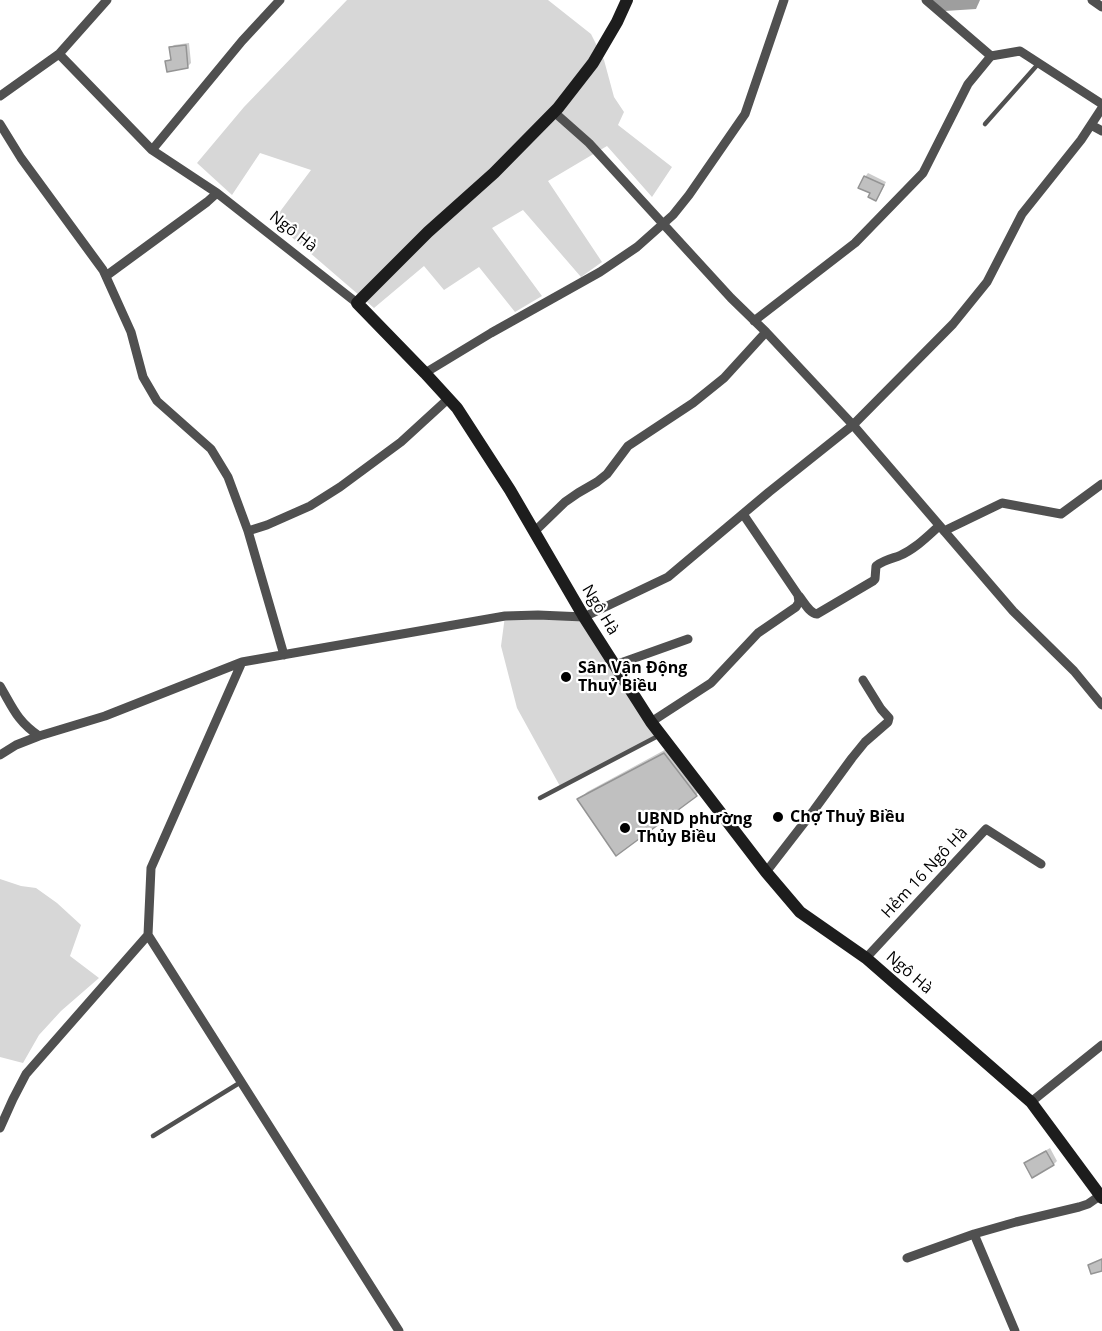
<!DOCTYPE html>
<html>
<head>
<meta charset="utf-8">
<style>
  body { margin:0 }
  canvas { display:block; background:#fff }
</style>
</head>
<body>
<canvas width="1102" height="1331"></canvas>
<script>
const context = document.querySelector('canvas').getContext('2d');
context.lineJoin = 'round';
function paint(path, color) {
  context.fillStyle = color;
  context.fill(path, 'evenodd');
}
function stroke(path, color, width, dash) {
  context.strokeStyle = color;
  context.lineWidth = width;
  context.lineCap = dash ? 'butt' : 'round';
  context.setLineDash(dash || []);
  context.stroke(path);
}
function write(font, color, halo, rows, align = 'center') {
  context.font = font + ' "Open Sans",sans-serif';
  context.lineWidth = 4.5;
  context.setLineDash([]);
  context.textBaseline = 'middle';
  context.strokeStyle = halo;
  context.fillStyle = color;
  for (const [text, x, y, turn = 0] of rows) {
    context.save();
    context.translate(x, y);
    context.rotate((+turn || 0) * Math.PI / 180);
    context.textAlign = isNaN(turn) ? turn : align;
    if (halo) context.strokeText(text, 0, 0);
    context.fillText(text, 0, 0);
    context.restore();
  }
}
paint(new Path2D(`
  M347,0H548L591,34L604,60L614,97L624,112L618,125L672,167L652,197L607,146L548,181L602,262L581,277L523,210L492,228L542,296L515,312L479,267L444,290L424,266L374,308L273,221L311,170L260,153L232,195L197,163L244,107Z
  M505,616L584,617L660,734L561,788L517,708L501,646Z
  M0,879L21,886L36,888L57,903L81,925L70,956L99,978L61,1011L39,1035L23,1063L0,1057Z`), '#d7d7d7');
paint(new Path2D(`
  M932,0H980L976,9L945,11Z`), '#9e9e9e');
paint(new Path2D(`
  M189,43L191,63L188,66L167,61L172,58L170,48L174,45Z
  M868,173L886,182L879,196L876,199L865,177Z
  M672,746L704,787L696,795L616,854L579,800L587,792Z
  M1050,1148L1057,1161L1054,1164H1025L1029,1160Z`), '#0003');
const building = new Path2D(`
  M186,45L188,68L167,72L165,61L171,60L169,47Z
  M864,176L884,185L876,201L868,197L870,193L858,188Z
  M664,753L697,796L616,856L577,799Z
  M1046,1151L1054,1165L1032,1178L1024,1163Z
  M1102,1259V1271L1091,1274L1088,1265Z`);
paint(building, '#c0c0c0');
stroke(building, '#949494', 1.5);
stroke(new Path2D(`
  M985,124L1039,63
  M540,798L658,736
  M153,1136L241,1082`), '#505050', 4.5);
stroke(new Path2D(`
  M926,0L991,56
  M1092,0L1102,7
  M59,54L152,150L217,193L357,303
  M0,96L59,54L107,0
  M554,112L589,143L731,298L766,332L853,425L1013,611L1074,671L1102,705
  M0,124L21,158L103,270L131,332L143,377L157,401L211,449L228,477L248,531L284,655
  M1091,125L1102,131
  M152,150L242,41L280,0
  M106,276L207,202L217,193
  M754,321L855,243L923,173L968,84L991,56L1020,51L1102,104
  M425,373L491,333L600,272L637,247L673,215L689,195L745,114L784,0
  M248,531L267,525L310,506L340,487L401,442L448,399
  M944,531L1002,503L1061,514L1102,484
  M534,532L565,502L578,493L597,482L607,474L628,446L693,403L724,378L766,332
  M799,596C804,602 809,613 817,614L873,581L875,579L876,566C884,560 890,559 899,556C915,549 927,537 939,526
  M615,665L688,639
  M0,686C13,708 17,721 39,736
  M651,722L711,683L758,633L796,607L799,602L798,595L743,514
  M0,755L16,745L39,736L105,716L242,662
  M766,872L814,810L852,758L865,742L888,722L889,718L881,709L863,680
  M866,958L986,829L1041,864
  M1031,1102L1102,1045
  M0,1128L13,1099L26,1074L148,935
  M974,1234L1015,1331
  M907,1258L974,1234L1016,1222L1079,1207L1088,1204L1101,1195
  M399,1331L148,935L151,868L242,662L505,616L538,615L584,617L668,577L769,492L853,425L953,324L987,282L1022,214L1081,140L1102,108`), '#505050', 9);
stroke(new Path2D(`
  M627,0L617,22L593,63L558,108L494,173L428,232L357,303L425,373L457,408L510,490L584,617L651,722L766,872L800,912L866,958L1031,1102L1102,1198`), '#1d1d1d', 12);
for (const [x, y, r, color] of [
  [566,677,6,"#000"],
  [778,817,6,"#000"],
  [625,828,6,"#000"]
]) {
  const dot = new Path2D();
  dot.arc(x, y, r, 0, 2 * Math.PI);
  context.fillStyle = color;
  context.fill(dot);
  stroke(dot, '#fff', 2);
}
write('16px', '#000', '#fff', [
  ["Ngô Hà",293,232,38],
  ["Ngô Hà",600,610,59],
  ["Hẻm 16 Ngô Hà",925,873,-47],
  ["Ngô Hà",909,973,41]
]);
write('bold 16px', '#000', '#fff', [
  ["Sân Vận Động",578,668],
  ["Thuỷ Biều",578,686],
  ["Chợ Thuỷ Biều",790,817],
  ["UBND phường",637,819],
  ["Thủy Biều",637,837]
], 'left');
</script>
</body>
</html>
